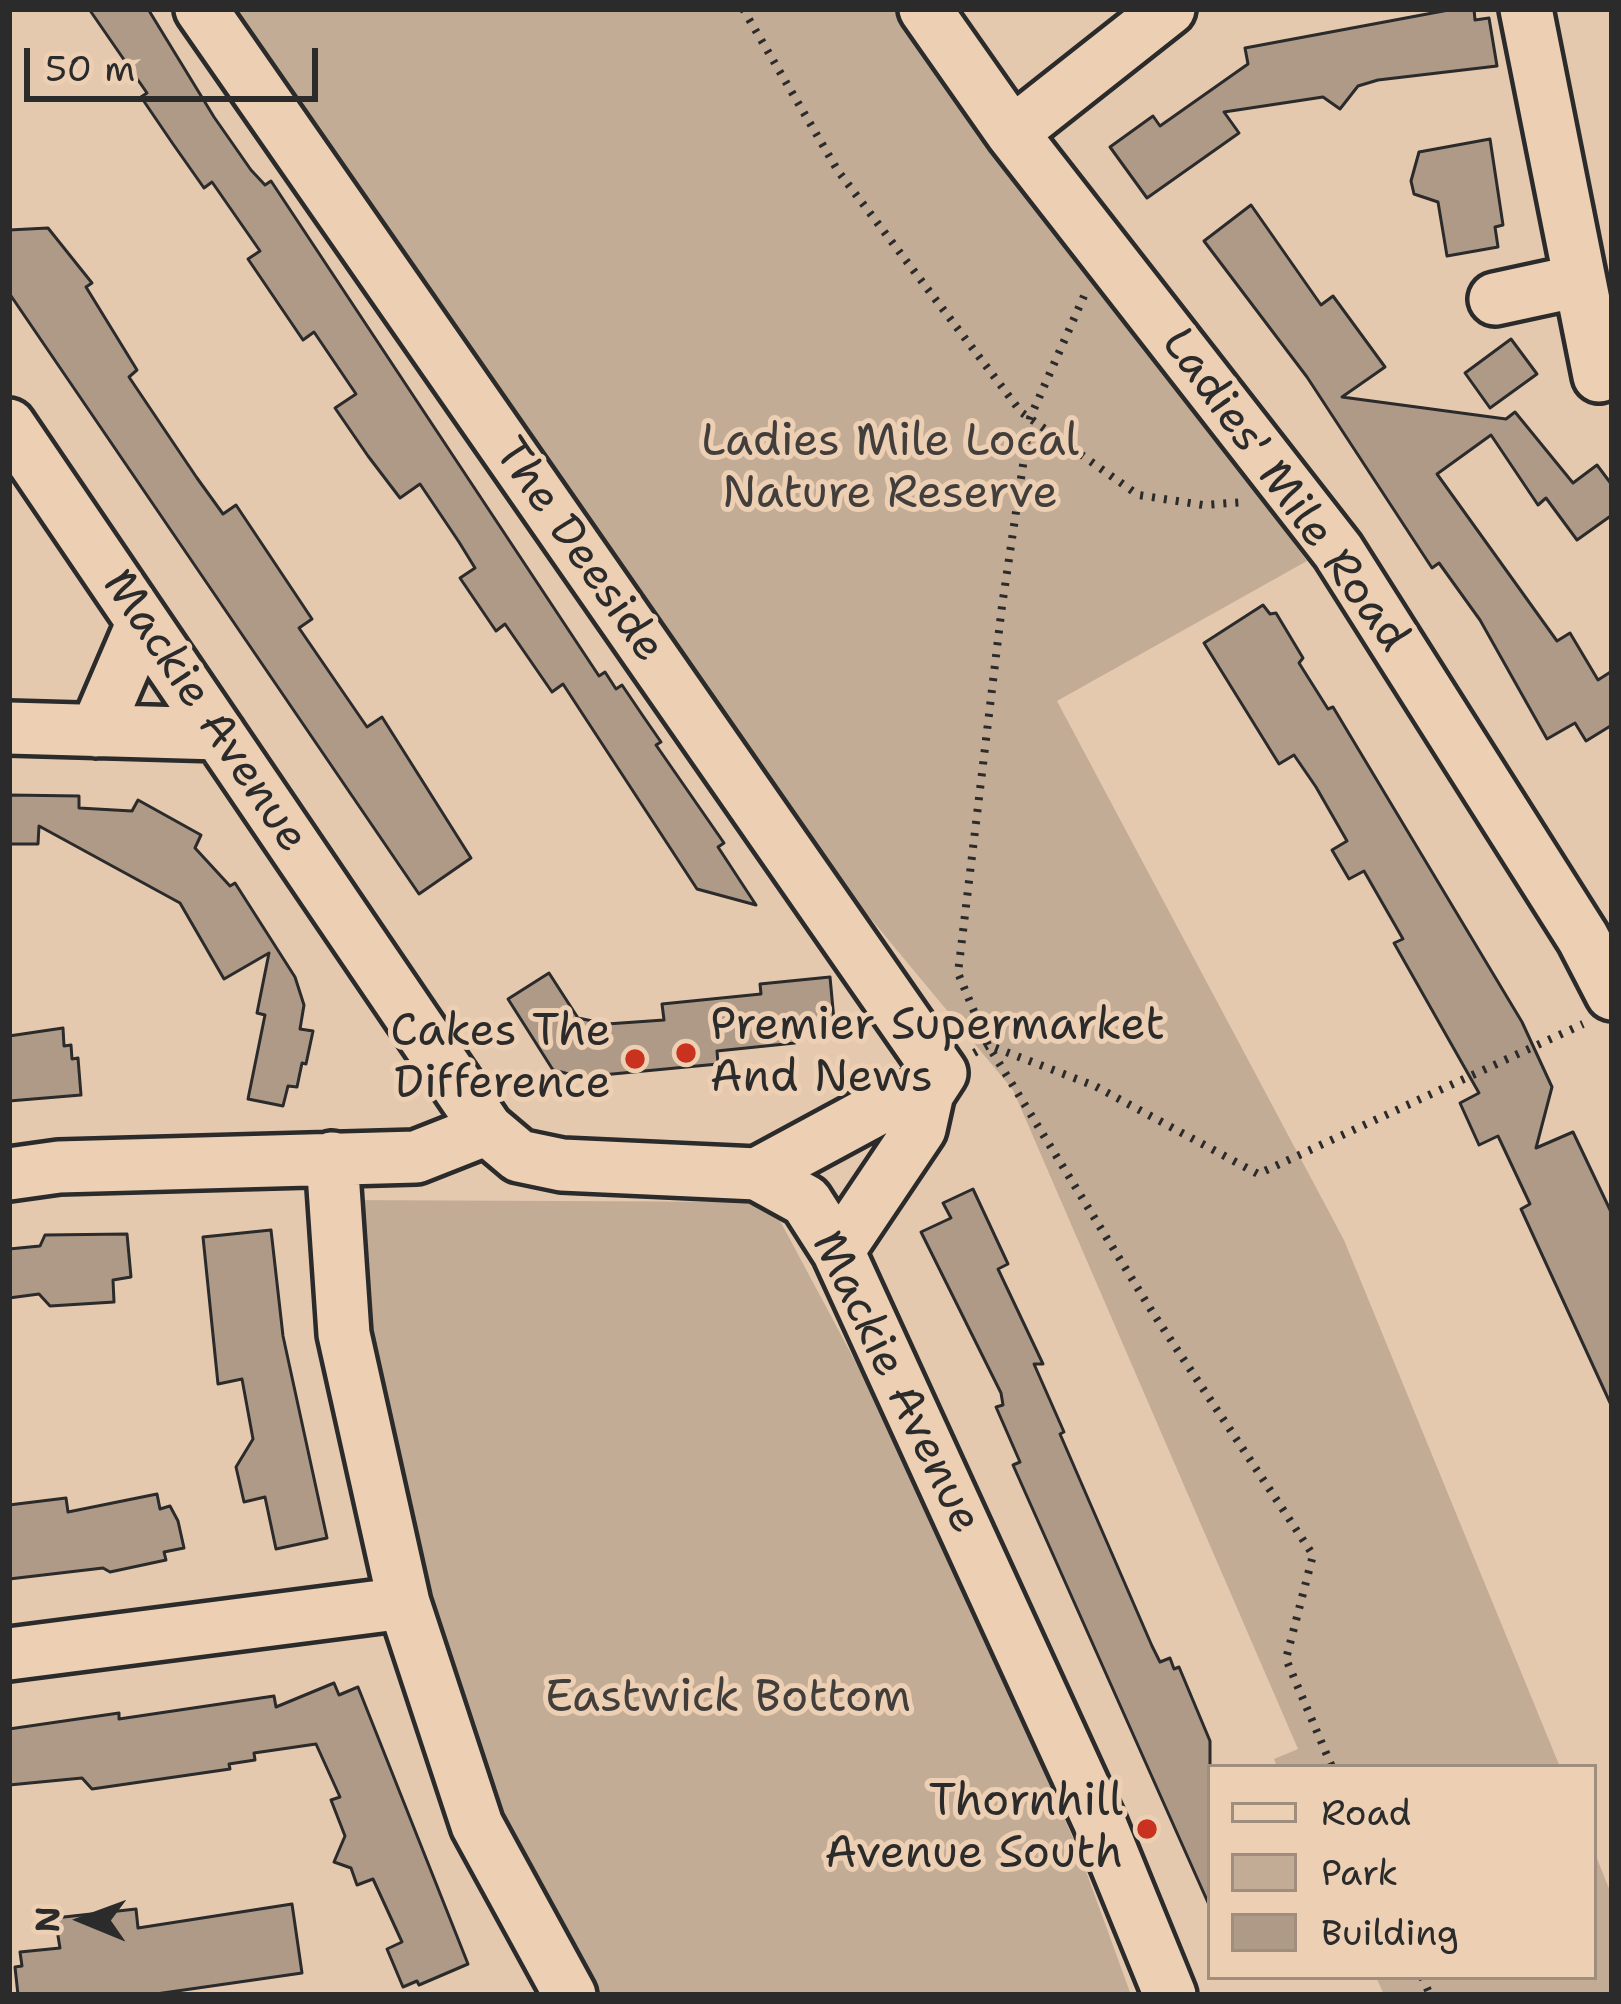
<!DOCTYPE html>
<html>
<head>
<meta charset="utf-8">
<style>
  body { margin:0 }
  #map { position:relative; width:1621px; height:2004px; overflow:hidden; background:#e5c9af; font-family:"Shantell Sans",sans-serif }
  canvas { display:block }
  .frame { position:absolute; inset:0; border:12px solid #2b2b2b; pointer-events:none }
  .legend { position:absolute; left:1207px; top:1764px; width:390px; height:216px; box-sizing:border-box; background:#edd0b4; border:3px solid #9f8e7d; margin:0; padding:15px 21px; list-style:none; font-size:36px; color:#2b2b2b }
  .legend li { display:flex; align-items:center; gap:24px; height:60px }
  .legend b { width:60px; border:3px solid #9f8e7d }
  .north { position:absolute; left:24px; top:1860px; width:120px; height:120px; -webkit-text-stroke:9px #edd0b4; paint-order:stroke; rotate:271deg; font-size:33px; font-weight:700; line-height:48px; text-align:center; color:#2b2b2b }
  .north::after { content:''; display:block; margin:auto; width:42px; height:54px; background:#2b2b2b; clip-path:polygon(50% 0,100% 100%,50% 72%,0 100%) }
  .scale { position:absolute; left:24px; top:48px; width:294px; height:54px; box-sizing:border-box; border:6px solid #2b2b2b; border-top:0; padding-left:15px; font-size:36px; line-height:42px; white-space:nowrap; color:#2b2b2b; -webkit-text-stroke:9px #edd0b4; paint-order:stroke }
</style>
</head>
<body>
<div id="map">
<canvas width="1621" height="2004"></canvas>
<div class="frame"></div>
<ul class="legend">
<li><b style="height:15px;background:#edd0b4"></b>Road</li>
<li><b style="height:33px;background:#c3ac96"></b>Park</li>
<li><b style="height:33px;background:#af9a88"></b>Building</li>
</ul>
<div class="north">N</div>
<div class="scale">50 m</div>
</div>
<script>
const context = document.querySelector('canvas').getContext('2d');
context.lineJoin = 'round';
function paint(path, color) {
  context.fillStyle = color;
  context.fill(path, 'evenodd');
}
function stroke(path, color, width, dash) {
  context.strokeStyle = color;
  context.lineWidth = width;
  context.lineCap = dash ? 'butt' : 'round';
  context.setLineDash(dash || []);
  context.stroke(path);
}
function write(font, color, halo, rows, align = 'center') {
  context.font = font + ' "Shantell Sans",sans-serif';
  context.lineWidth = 10;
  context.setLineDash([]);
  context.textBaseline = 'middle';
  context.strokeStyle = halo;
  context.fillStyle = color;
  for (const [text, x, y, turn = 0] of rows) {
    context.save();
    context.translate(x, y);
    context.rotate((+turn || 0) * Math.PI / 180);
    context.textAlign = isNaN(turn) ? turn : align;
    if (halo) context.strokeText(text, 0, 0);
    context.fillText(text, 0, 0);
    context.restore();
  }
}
paint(new Path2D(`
  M234,9H900L1307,561L1057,701L1344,1240L1560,1767H1277L1274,1759L1298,1749L1013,1090L798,831Z
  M346,1200L770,1202L908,1460L1079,1852L1131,1995H602L488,1809L453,1699L369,1371Z
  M1594,1851L1612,1896V1995H1384L1376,1977H1594Z`), '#c3ac96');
const building = new Path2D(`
  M89,9H148L214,117L251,170L265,185L271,181L599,676L605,672L616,689L622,685L643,716L661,742L656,745L724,843L718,847L756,905L697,889L563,684L552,692L505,624L496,631L460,578L475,568L459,542L420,484L400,498L368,456L335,408L356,394L314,332L303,340L248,259L260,251L212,182L204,188L173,144L141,97L147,93Z
  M1454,9H1474L1475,20L1489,18L1497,66L1378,80L1358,86L1340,109L1323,97L1224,112L1239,133L1147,198L1110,147L1153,116L1160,126L1248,64L1245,48Z
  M1490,139L1503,225L1495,227L1498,247L1447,256L1438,202L1414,194L1411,181L1419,152Z
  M1251,205L1321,305L1333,296L1385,367L1342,397L1506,419L1515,412L1573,483L1597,465L1612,485V515L1577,540L1546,498L1538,505L1491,435L1437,474L1557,641L1570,633L1598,680L1612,671V725L1586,741L1575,723L1547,739L1480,620L1439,563L1432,568L1307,377L1204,241Z
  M48,228L92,283L86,287L137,370L129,377L197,478L223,514L236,505L312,619L299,628L367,727L382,717L471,858L419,894L9,293V230Z
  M1511,339L1537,374L1490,408L1465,373Z
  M1263,605L1270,614L1276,613L1303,658L1299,663L1328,709L1333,707L1522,1022L1552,1087L1536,1148L1573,1132L1612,1214V1407L1521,1209L1530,1204L1498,1136L1479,1145L1460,1103L1479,1093L1394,943L1403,939L1364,871L1349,879L1332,850L1347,841L1316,787L1294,755L1279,764L1204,643Z
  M9,795L79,796V808L132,811L138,800L201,835L195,848L230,886L235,883L295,977L304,1005L300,1029L313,1031L306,1064L302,1063L297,1087L288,1086L283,1106L248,1099L265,1015L257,1013L269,953L224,979L180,903L39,826L38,844H9Z
  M549,973L578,1018L607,1024L664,1020L662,1004L761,994L760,984L830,977L835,1031L795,1035V1043L717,1051L718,1064L581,1077L553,1070L508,999Z
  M63,1028L64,1046L71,1045L72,1059L78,1058L81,1095L9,1101V1036Z
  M973,1189L1008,1264L998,1269L1043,1364H1034L1064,1432L1060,1434L1152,1646L1160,1662L1170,1658L1174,1669L1179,1667L1210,1741V1907L1013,1465L1020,1462L996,1407L1003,1405L1001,1393L921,1232L951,1218L943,1203Z
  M271,1230L283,1336L327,1538L276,1549L265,1497L244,1502L236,1467L253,1439L242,1379L218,1384L203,1237Z
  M127,1234L131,1277L113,1280L114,1302L50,1306L39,1294L9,1298V1249L40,1246L45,1235Z
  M157,1494L160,1509L170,1506L178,1521L184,1548L164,1552L166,1560L110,1572L103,1568L9,1579V1505L66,1498L68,1512Z
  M334,1683L339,1695L358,1687L468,1964L419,1985L417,1981L403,1987L387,1949L402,1942L373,1879L357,1885L351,1868L334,1862L345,1836L331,1800L340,1797L316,1744L254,1753L255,1760L229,1764L230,1769L92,1789L82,1778L9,1785V1729L119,1713V1719L274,1696L276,1707Z
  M292,1904L302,1973L149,1995H18L15,1967L22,1966L20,1952L60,1948L55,1918L136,1909L138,1928Z`);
paint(building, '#af9a88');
stroke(building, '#2b2b2b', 3);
const minor = new Path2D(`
  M201,9L941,1073L928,1093L894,1100L757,1174
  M925,9L1012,133L1338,551L1583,938L1612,994
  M1526,9L1599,376
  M1012,133L1169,9
  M1495,299L1578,281
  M9,425L487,1129L519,1156L562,1165L757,1174L806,1201L838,1251L1099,1821L1170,1995
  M9,728L219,734
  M96,731L142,624
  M332,1158L344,1334L404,1603L477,1825L570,1995
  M9,1174L59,1167L416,1157L487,1129
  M838,1251L920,1129L928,1093
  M9,1654L404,1603`);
stroke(minor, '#2b2b2b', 60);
stroke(new Path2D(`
  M743,9L838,171L1021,412L1138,495L1203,505L1245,502
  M1084,296L1030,418L1002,606L958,973L988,1045L1153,1313L1313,1555L1286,1659L1332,1767
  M974,1053L988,1045L1095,1086L1258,1174L1583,1024
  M1422,1977L1430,1995`), '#2b2b2b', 8, [3, 9]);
stroke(minor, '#edd0b4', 51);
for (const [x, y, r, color] of [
  [686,1053,12,"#c8321e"],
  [635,1059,12,"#c8321e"],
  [1147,1829,12,"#c8321e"]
]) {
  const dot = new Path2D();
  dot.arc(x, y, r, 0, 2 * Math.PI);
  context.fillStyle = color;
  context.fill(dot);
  stroke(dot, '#edd0b4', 4.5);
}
write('45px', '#423e3b', '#edd0b4', [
  ["Ladies Mile Local",890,443],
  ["Nature Reserve",890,495],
  ["Eastwick Bottom",728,1699]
]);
write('45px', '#2b2b2b', '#edd0b4', [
  ["Ladies' Mile Road",1284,491,54],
  ["The Deeside",578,551,55],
  ["Mackie Avenue",204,712,56],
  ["Mackie Avenue",895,1383,64]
]);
write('45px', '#2b2b2b', '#edd0b4', [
  ["Premier Supermarket",710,1027,"left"],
  ["And News",710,1079,"left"],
  ["Cakes The",611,1033],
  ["Difference",611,1085],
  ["Thornhill",1123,1803],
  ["Avenue South",1123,1855]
], 'right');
</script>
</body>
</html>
